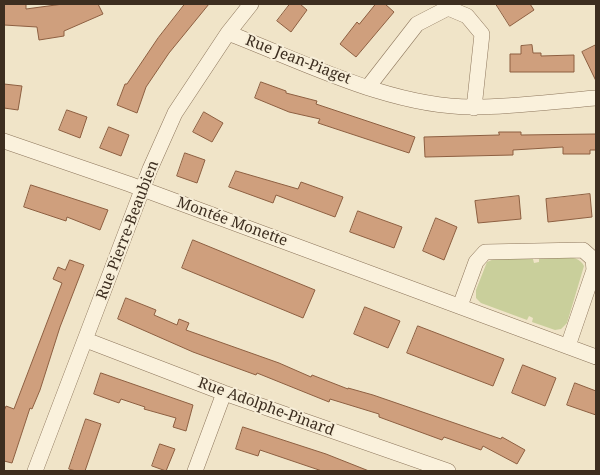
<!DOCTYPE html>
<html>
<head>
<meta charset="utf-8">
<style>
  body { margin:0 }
  #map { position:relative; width:600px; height:475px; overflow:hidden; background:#f0e4c8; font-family:"Noto Serif",serif }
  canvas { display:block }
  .frame { position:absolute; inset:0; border:5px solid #3d2e20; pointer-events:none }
</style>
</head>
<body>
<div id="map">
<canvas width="600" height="475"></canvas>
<div class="frame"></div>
</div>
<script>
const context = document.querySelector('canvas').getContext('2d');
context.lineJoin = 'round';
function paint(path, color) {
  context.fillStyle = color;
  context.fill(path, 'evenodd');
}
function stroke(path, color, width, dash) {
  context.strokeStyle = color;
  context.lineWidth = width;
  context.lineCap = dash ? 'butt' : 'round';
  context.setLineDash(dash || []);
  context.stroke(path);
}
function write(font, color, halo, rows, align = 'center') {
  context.font = font + ' "Noto Serif",serif';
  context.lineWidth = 4;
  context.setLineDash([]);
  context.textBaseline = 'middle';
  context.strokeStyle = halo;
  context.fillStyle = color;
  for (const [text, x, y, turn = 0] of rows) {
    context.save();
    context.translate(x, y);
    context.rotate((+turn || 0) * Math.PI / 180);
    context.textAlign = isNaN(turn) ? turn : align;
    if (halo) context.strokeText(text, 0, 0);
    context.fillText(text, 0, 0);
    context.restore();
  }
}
paint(new Path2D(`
  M539,258C552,258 578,252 584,266L567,323L561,329L555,330L532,322L533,318L529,316L527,320L481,303L476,298V290L487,262L494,259H533L534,263L539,262Z`), '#c9cf9b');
const building = new Path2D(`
  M4,4H26V9L63,4H98L103,14L64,31V36L39,40L37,27L4,25Z
  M185,4H209L169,53L146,87L137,113L117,105L125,84H127L158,38Z
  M290,4H300L307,10L291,32L277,21Z
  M376,4H385L394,12L356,57L340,44L357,22L359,24Z
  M496,4H530L534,10L510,26Z
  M532,45L533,53H541V56L574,55V72H510V54H521V46Z
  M596,45V81L582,52Z
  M261,82L286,91V93L317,101L316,104L415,137L409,153L318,123L320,119L289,112L255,98Z
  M4,84L22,86L18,110L4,108Z
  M67,110L87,117L80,138L59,130Z
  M204,112L223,123L212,142L193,132Z
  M109,127L129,135L121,156L100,148Z
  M499,132H521V135L596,134V150H590V154H563V147L513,150V155L425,157L424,137L499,135Z
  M185,153L205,160L197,183L177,176Z
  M236,171L298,189L301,182L343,197L335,217L276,195L273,203L229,187Z
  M31,185L108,210L100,230L67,217L66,221L24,207Z
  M590,194L592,217L548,222L546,199Z
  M519,196L521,219L478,223L475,201Z
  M358,211L402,227L394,248L350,232Z
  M436,218L457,227L444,260L423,251Z
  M193,240L315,290L303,318L182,268Z
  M70,260L84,265L60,327L40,390L32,409L30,408L12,463L4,461V411L6,406L14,409L62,283L53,279L58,267L65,270Z
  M126,298L156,310L154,315L177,325L179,319L189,323L186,330L279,363L311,377L312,375L348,389V388L373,395L501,439L502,437L525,450L517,464L483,446L481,450L444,437L442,440L379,417V414L330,399L329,402L257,373L256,375L193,352L118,319Z
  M365,307L400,321L388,348L354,334Z
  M418,326L504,359L493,386L407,353Z
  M523,365L556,378L545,406L512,393Z
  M101,373L193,405L186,431L173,427L176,418L144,409L145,407L121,399L119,403L94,394Z
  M575,383L596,391V415L567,405Z
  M86,419L101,424L85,471H76L69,469Z
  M243,427L326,454L369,471H322L260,450L258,456L236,449Z
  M160,444L175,449L166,471L152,466Z`);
paint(building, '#cf9f7d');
stroke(building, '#8d5f41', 1);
const minor = new Path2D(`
  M228,33C304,62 392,108 475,107C515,107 556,101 596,98
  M368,87L417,24L448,8L467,16L482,34L474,108
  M4,141L129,184L596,357
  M460,306L476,262L485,252L583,250L593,259L594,270L568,346
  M86,340L224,393L448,471
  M35,471L150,169L175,113L228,33L251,4
  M195,471L224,393`);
stroke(minor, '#8d765c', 16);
stroke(minor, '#faf1dc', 15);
write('15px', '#3d2e20', '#f7eed8', [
  ["Rue Jean-Piaget",298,60,21],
  ["Montée Monette",232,222,20],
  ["Rue Pierre-Beaubien",128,230,-69],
  ["Rue Adolphe-Pinard",266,407,20]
]);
</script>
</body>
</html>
